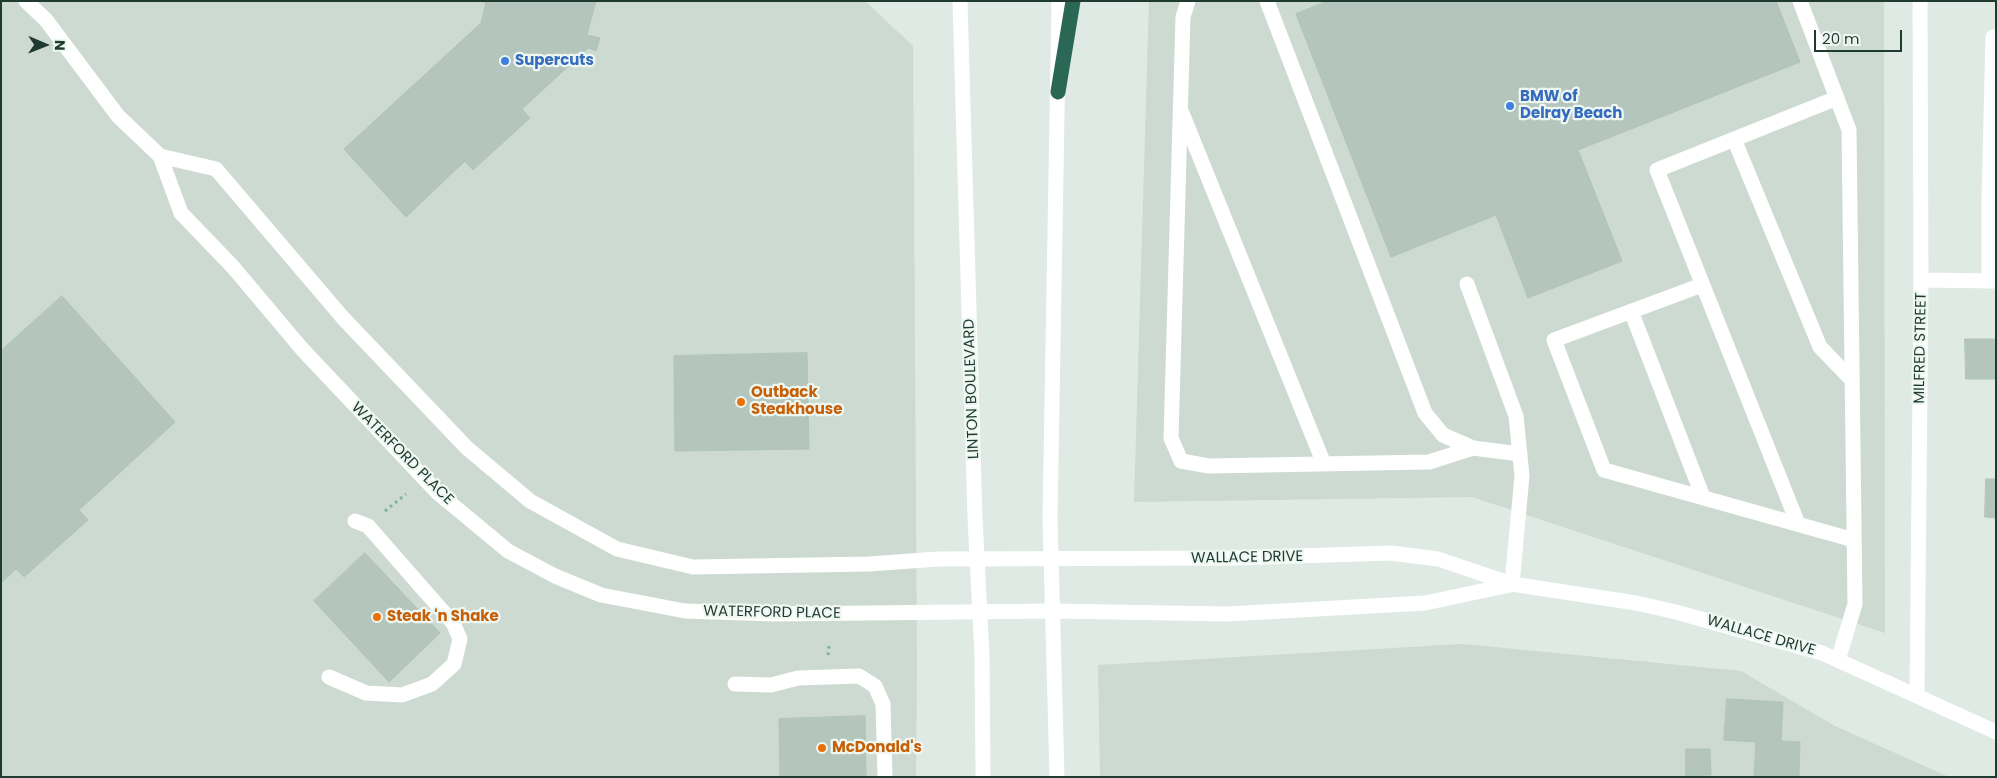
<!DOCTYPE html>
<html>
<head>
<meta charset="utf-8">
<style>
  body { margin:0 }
  #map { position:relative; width:1997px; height:778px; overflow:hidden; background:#deeae3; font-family:Poppins,sans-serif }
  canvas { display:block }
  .frame { position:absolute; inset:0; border:2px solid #1f3a30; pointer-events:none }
  .north { position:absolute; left:20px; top:20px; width:50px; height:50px; -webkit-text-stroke:4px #eef7f2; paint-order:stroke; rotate:91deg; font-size:14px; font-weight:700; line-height:20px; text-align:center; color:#1f3a30 }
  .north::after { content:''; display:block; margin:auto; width:18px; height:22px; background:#1f3a30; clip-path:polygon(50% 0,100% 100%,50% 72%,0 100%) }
  .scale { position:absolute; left:1814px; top:30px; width:88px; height:22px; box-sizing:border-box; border:2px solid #1f3a30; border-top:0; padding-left:6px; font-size:15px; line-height:18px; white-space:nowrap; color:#1f3a30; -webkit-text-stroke:4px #eef7f2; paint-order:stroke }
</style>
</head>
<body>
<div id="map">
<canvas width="1997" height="778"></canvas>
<div class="frame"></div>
<div class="north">N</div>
<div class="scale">20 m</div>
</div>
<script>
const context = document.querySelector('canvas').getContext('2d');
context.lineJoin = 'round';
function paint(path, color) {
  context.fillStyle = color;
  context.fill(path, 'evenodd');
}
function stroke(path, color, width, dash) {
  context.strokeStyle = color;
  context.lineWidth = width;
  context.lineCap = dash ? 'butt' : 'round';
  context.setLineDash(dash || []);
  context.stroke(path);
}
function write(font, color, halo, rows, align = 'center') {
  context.font = font + ' Poppins,sans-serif';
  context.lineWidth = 4.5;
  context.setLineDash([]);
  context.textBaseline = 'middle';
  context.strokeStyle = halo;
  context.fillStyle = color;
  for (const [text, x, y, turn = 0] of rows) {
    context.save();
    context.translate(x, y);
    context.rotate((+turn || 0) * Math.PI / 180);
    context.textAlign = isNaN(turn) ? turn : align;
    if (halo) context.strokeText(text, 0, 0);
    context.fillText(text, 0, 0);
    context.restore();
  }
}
paint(new Path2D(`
  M1,1H865L913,46L917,664L916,777H1Z
  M1149,1H1884L1885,633L1472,497L1134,502Z
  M1463,644L1741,671L1835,726L1949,777H1100L1098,665Z`), '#ccdad2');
const building = new Path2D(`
  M479,1H596L587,35L600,38L596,51L588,48L522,109L530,118L473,170L465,161L406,217L344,149L481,23L486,3Z
  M1328,1H1776L1800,62L1578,150L1622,261L1528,298L1496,215L1391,257L1296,14Z
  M62,296L175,422L79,510L88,520L24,577L16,569L1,583V351Z
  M1965,339H1996V379H1966Z
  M807,353L809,449L675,451L674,356Z
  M1986,479H1996V518L1985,517Z
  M365,553L440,633L389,682L314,601Z
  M1727,699L1783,702L1781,741L1800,742L1799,777H1754L1756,742L1724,740Z
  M865,716L866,777H780L779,719Z
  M1686,749H1710L1711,775L1686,776Z`);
paint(building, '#b3c5bc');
stroke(building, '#b0c4ba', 1);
stroke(new Path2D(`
  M385,511L406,494
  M828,655L829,646`), '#7daf9a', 3, [2.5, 4]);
stroke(new Path2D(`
  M1188,1L1183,17L1171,438L1181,461L1209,466L1429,462L1473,448
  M1267,1L1425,413L1443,435L1473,448L1520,454
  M1800,1L1849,130L1855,604L1838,660
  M1182,113L1324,464
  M1734,139L1820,347L1852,380
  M1989,200L1993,37H1996
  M1989,281V200H1996
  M1467,284L1516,416L1522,476L1512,584
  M1702,285L1554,340L1604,470L1854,540
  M1631,311L1703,497
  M1798,524L1657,170L1837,98
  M329,677L366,693L402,695L432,684L454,664L460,639L453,623L368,526L355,521
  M735,684L771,685L798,678L859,676L875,686L883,704L885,777`), '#fff', 15);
stroke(new Path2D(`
  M26,1L46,20L118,116L160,156L181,213L233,267L302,349L438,493L508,551L555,576L601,595L685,611L775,614L1053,611L1228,614L1425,603L1510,585
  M160,156L216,169L343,318L467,448L530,501L617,549L693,567L869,564L938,559L1233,558L1391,553L1438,559L1512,584L1636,603L1676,612L1822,653L1996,732
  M1921,280L1996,281
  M1917,695L1921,280L1920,1`), '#fff', 15);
stroke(new Path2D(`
  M960,1L975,518L982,656L983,777
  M1057,777L1050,518L1059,1`), '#fff', 15);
stroke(new Path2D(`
  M1058,92L1073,1`), '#2a6754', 15);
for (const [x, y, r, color] of [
  [505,61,5,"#3f7fe0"],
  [1510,106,5,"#3f7fe0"],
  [741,402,5,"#e8710a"],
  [377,617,5,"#e8710a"],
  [822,748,5,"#e8710a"]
]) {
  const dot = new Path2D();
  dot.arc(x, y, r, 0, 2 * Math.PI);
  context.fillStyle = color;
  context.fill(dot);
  stroke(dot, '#eef7f2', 2);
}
write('bold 15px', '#366cbe', '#eef7f2', [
  ["Supercuts",515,61],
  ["BMW of",1520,97],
  ["Delray Beach",1520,114]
], 'left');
write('15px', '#1f3a30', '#eef7f2', [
  ["MILFRED STREET",1921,348,-89],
  ["LINTON BOULEVARD",972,389,-92],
  ["WATERFORD PLACE",402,454,45],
  ["WALLACE DRIVE",1247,558,-1],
  ["WATERFORD PLACE",772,613,1],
  ["WALLACE DRIVE",1761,636,16]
]);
write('bold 15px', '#c56008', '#eef7f2', [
  ["Outback",751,393],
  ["Steakhouse",751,410],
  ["Steak 'n Shake",387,617],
  ["McDonald's",832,748]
], 'left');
</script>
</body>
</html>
